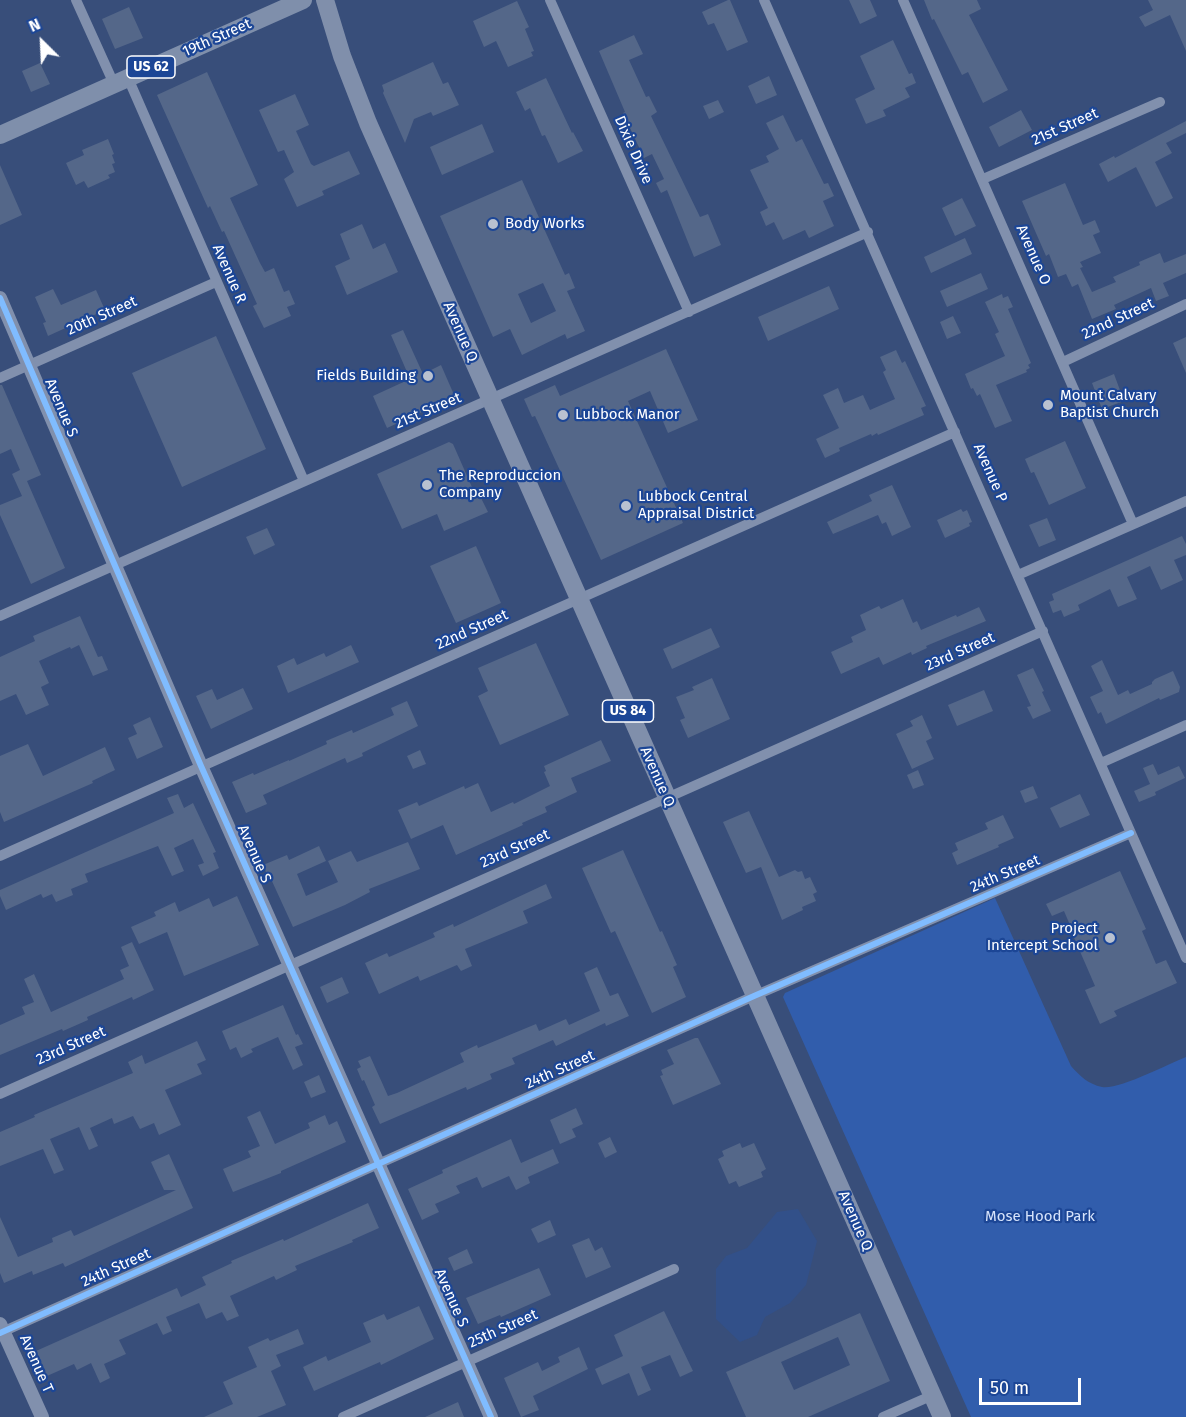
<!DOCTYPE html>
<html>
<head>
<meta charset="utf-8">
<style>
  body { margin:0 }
  #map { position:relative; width:1186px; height:1417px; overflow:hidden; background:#384e7a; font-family:"Fira Sans",sans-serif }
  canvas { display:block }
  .north { position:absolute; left:12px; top:12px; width:60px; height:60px; -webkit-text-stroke:4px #1c4696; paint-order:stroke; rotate:336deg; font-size:16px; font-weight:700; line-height:24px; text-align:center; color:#fff }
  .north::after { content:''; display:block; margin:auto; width:21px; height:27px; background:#fff; clip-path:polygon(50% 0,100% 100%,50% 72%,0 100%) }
  .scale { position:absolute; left:979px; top:1378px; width:102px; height:27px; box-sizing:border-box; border:3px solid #fff; border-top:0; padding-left:8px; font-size:18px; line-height:21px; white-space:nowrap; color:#fff; -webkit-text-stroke:4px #1c4696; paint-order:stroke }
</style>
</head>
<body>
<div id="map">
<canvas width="1186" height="1417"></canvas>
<div class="north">N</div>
<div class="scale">50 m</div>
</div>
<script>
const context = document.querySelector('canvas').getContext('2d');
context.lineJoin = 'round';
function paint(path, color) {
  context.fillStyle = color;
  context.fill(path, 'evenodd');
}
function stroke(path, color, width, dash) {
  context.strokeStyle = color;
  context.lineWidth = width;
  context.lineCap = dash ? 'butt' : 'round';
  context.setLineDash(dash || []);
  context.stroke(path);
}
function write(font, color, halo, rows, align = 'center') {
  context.font = font + ' "Fira Sans",sans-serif';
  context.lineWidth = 4.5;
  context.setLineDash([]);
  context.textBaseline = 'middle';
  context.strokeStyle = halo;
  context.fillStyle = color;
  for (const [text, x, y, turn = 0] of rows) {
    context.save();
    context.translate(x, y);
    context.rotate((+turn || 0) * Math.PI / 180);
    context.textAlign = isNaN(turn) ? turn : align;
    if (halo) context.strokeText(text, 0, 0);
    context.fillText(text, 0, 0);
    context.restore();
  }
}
paint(new Path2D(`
  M995,898L1071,1066C1080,1076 1088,1084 1102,1087C1119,1090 1168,1064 1186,1057V1417H971L783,997L785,993Z`), '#315dac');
paint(new Path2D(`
  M798,1209L817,1241L806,1285L790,1303L765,1317L757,1335L740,1342L716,1319V1269L726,1256L747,1248L777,1212Z`), '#325089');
paint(new Path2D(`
  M728,0H730L748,42L727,51L714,23L708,25L702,12Z
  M849,0H870L877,16L860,24Z
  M924,0H977L981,9L969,15L1008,90L983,103L968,72L962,75L934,19L932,20Z
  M1148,0H1186V51L1170,15L1145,27L1139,17L1153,10Z
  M517,1L529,27L525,29L534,51L531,52L533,56L508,67L496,41L484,47L473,21Z
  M129,7L143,38L115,49L102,19Z
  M634,35L643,54L629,60L646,97L649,96L657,112L651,116L700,217L708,214L721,245L694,257L667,190L661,193L656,183L664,179L652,154L644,158L623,113L625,112L599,51Z
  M893,40L909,74L912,73L916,83L905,88L910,97L883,110L886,116L866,124L855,99L875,89L860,56Z
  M433,62L443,84L448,82L459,105L433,116L431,112L414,119L405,143L383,93L384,91L382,85Z
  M40,63L50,84L31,92L22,71Z
  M207,72L258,185L230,198L260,263L265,272L274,268L284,292L289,290L295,304L287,307L291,316L264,328L253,306L257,304L224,231L222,232L210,206L208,208L157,95Z
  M769,76L777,95L756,104L748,86Z
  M546,78L572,133L573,132L583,151L558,163L545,135L542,136L530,108L525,111L516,92Z
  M295,94L309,125L296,131L311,164L314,166L349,151L360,174L322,191L324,195L297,207L284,179L294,172L284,150L278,152L259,110Z
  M718,100L724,112L709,119L703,106Z
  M1021,110L1032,130L999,147L989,127Z
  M783,115L796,142L802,139L824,184L828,183L834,196L823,201L834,226L809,238L805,230L783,240L774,222L766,226L760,212L768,208L750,170L769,162L766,156L779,149L766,123Z
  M1186,121V133L1166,143L1172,153L1155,162L1173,198L1156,207L1136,167L1108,182L1099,164L1114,156L1115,158Z
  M482,124L494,152L442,175L430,147Z
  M108,139L114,154L112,155L115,163L112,164L115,172L108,175L110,178L88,188L84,181L76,185L66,163L84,155L82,150Z
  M0,165L22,215L0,225Z
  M522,180L565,275L569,273L575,288L567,291L585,331L567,339L565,334L522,355L510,329L493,337L440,216ZM543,283L556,311L531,323L518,294Z
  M1065,183L1083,225L1095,220L1100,232L1093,235L1101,253L1080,262L1083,267L1080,268L1092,292L1116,282L1113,277L1140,265L1139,262L1160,253L1164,263L1186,254V273L1163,283L1169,296L1156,301L1151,288L1114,305L1116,309L1092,319L1078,284L1072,287L1066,274L1058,277L1049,254L1046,256L1022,201Z
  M962,198L976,226L955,236L942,208Z
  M362,224L373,249L385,243L398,272L347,295L335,266L350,259L340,234Z
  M965,238L972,254L931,273L924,257Z
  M981,273L988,289L947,307L940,291Z
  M829,286L839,309L768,341L758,317Z
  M53,289L61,305L96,290L105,310L48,336L43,323L46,322L35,297Z
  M1002,294L1003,298L1008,296L1013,307L1008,309L1031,363L1028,365L1030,368L1026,370L1027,372L996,385L1012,421L995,428L980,394L977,396L973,388L971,389L965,374L1005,356L995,334L999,332L985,302Z
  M953,316L961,333L947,339L940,322Z
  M403,330L423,374L441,365L455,397L387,428L373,396L410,379L391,335Z
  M216,336L266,449L182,487L132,373Z
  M1186,337V373L1173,343Z
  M666,349L698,420L668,433L650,391L628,401L683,523L601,560L535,416L532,417L524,399L555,385L560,396Z
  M896,350L902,363L905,361L926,406L921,408L924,415L878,435L877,433L872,436L871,434L839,448L840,451L825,458L816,439L839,428L823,395L838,388L844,403L863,395L870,410L895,399L883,372L886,370L880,357Z
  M1114,374L1124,401L1102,409L1092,383Z
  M0,385H2L41,475L27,481L65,568L31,584L0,515V505L22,496L12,474L20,470L11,449L0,454Z
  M1065,441L1086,488L1049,505L1034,472L1031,473L1025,459Z
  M449,442L453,444L475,494L481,498L488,512L444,531L437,514L402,529L377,474Z
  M892,485L911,527L892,536L886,522L882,524L878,515L833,534L827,522L872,501L869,495Z
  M961,509L963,512L967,510L972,522L969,523L970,526L945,538L937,520Z
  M1047,518L1056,540L1039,547L1029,525Z
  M267,528L275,545L254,555L246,537Z
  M1182,536L1186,544V555L1174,560L1183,580L1161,590L1150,566L1127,577L1137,599L1118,607L1110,589L1078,605L1080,610L1064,617L1061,610L1053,613L1049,602L1054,600L1052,594Z
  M476,546L501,603L456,623L430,566Z
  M903,599L913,623L917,621L921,630L956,615L957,617L979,607L986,621L926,646L927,648L912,655L911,652L883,665L879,657L841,674L831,652L853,642L851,637L866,630L860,615L879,606L881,609Z
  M80,616L98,657L102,656L108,670L93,676L79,645L71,649L70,647L39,661L49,683L41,687L49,705L26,715L16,694L0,701V657L35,641L33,636Z
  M711,628L720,647L672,669L663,649Z
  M536,643L569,715L500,745L478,696L488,691L478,668Z
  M351,645L359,662L288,693L277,666L294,658L297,665L324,653L326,657Z
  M1102,660L1118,695L1128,690L1130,694L1152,684V682L1155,679L1173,671L1180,687L1179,692L1160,700L1159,698L1106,724L1101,712L1098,714L1090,697L1103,691L1091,666Z
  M1033,668L1044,691L1042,692L1051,711L1033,719L1027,707L1031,706L1017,675Z
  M712,678L730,719L688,738L680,720L685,718L676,697L694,690L692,687Z
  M243,688L253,709L211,729L196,696L212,689L217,700Z
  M984,690L993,711L957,726L948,705Z
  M407,701L418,726L362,753L363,756L347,763L345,758L263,795L267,804L246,813L232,782L253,773L254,775L289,760V761L327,744L326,741L352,730L353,733L394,715L391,708Z
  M922,715L932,738L926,741L934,759L912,769L896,734L913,726L910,721Z
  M150,717L163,747L137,759L128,738L137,734L133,725Z
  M601,740L611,761L571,778L577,792L545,807L547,812L522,823L523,825L456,855L443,825L411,839L398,810L417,802L419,806L464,786L465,789L478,783L491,812L513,802L514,804L550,786L544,772L546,771L544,766Z
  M28,744L43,776L105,747L115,770L92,781L93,783L4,822L0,812V756Z
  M420,750L426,764L413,769L407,756Z
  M1153,764L1158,775L1179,766L1185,778L1155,792L1156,795L1139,802L1134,791L1150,784L1143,768Z
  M918,770L924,785L913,789L907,775Z
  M1033,786L1038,798L1025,803L1020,791Z
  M178,794L184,808L193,803L216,852L213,853L219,868L203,876L198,865L204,863L193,839L174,848L184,871L172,876L158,846L85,874L88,882L71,889L73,895L56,902L52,894L43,898L41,894L6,910L0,896V890L174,813L167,798Z
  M1080,794L1090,815L1060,828L1050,808Z
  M749,811L779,877L795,870L798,872L802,871L805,879L810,877L817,892L813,894L816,901L802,907L803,910L782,920L761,867L746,873L723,822Z
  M1003,815L1014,838L998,845L999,847L957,865L952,853L958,850L955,843L988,829L985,823Z
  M408,842L420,869L369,889L370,892L345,905L293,927L271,879H269L263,865L287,855L289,860L319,846L326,861L297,874L306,896L338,882L328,861L351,851L357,862Z
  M623,850L660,932L662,931L677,965L673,967L686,997L652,1013L615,931L611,933L582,868Z
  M1120,871L1146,929L1142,931L1156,964L1166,960L1177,983L1114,1011L1117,1016L1100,1024L1085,990L1095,986L1072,933L1073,932L1064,911L1052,916L1046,904Z
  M546,884L552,898L523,911L528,923L465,949L472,966L461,971L457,965L420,981L418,976L379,994L365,963L387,953L389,957L435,937L433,933L453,924L454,927Z
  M237,896L259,945L184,976L167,932L139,944L131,927L156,916L154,912L175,902L179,912L209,898L213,907Z
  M132,942L154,990L133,1000L132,997L87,1017L88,1020L63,1031L62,1029L0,1055V1025L25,1014L22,1007L34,1002L24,979L34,974L51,1012L124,979L120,970L129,966L121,947Z
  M597,967L610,996L618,993L629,1016L606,1026L605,1023L556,1046L553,1040L512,1058L515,1064L490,1074L492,1079L467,1090L466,1087L380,1124L372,1107L375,1105L364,1080L362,1081L357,1069L361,1067L358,1061L370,1056L388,1096L397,1093L464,1062L460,1053L477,1045L478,1048L536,1024L539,1031L566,1019L569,1025L600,1011L584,973Z
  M342,977L349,993L327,1003L320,987Z
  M283,1005L296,1035L298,1034L303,1044L295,1047L303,1065L293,1070L278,1037L251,1049L253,1052L241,1058L236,1047L230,1050L222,1031Z
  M695,1038H698L721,1084L673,1105L660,1076L663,1075L661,1070L674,1064L667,1050Z
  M197,1041L206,1060L197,1064L202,1074L165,1090L181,1125L159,1135L154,1123L140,1129L133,1116L114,1124L112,1118L90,1128L98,1146L89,1150L79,1127L50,1139L64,1170L54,1174L43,1149L0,1166V1132L35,1117L34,1115L133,1073L128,1062L142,1055L145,1064Z
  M319,1075L326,1092L311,1098L304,1082Z
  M576,1108L583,1124L572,1129L576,1137L560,1144L550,1120Z
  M260,1111L275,1144L310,1128L308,1123L325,1115L329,1125L337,1121L346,1142L281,1171V1173L233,1192L223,1169L251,1157L248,1151L260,1146L247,1117Z
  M610,1137L617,1152L605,1158L598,1143Z
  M511,1139L521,1163L553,1149L559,1163L528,1177L530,1183L516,1190L509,1176L482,1188L477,1177L456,1186L460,1193L435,1204L439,1212L422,1220L408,1189L443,1173L442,1170Z
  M740,1143L742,1148L754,1143L766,1169L761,1172L763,1177L739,1187L736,1181L729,1184L718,1159L724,1156L722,1151Z
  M169,1154L193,1208L65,1267L63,1263L33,1275L32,1271L4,1283L0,1273V1217L18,1257L53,1242L52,1238L71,1230L74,1236L176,1190H164L151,1162Z
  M368,1203L379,1228L352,1240L353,1242L295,1266L297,1270L276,1280L274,1276L230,1296L239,1316L227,1321L222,1312L206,1319L199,1303L166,1317L172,1331L163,1335L157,1323L119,1340L126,1354L104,1364L110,1378L100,1383L91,1363L77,1370L74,1364L47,1376L36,1351L177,1288L181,1297L206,1285L202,1277L232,1263L231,1261L283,1239L284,1241Z
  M550,1220L556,1235L538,1243L531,1229Z
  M589,1238L595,1251L602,1247L611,1267L586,1278L572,1245Z
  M467,1249L473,1263L454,1271L448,1258Z
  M539,1268L551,1295L501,1317L500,1315L478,1324L466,1298Z
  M419,1306L434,1339L381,1365L380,1362L314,1391L303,1367L326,1356L328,1361L371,1342L363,1323L384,1314L387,1320Z
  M664,1311L693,1371L680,1377L670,1355L641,1367L651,1390L638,1396L629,1373L602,1385L595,1369L623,1356L614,1335Z
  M860,1313L890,1381L808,1417H746L726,1372ZM838,1337L850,1365L794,1390L781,1362Z
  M298,1329L304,1344L276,1355L281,1366L271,1371L286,1405L257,1417H204L233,1404L223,1382L257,1367L248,1347L268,1338L270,1341Z
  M579,1347L588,1369L533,1396L539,1410L521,1417L504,1378L538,1362L542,1371L560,1362L558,1357Z
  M458,1402L464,1417H425Z`), '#546789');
stroke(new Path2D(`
  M76,0L114,84
  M550,0L689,312
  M764,0L1186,958
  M903,0L1133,524
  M128,78L304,481
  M983,179L1160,102
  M1063,362L1186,304
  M0,378L216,282
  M1018,575L1186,501
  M0,616L868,232
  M1101,763L1186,725
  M0,856L955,432
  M0,1094L1043,631
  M0,1333L754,996L1131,833
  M343,1417L674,1269
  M883,1417L933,1395`), '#8190ad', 10);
stroke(new Path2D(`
  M0,298L201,766L491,1417
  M0,1324L42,1417`), '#8190ad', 14);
stroke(new Path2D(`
  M0,135L303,0`), '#7f8fab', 18);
stroke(new Path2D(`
  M325,0L342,56L368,123L942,1417`), '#808fab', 18);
stroke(new Path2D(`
  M0,298L201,766L491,1417
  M0,1333L754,996L1131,833`), '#80bcff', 6);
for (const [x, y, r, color] of [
  [493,224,6,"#b9c1d0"],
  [428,376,6,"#b9c1d0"],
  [1048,405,6,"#b9c1d0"],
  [563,415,6,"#b9c1d0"],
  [427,485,6,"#b9c1d0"],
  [626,506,6,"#b9c1d0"],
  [1110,938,6,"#b9c1d0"]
]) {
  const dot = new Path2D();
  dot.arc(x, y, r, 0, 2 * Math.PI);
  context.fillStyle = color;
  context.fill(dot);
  stroke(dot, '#1c4696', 2);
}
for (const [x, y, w] of [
  [151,67,48],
  [628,711,51]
]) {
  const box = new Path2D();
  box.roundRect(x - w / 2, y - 11, w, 22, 4.5);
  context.fillStyle = '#1c4696';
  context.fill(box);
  stroke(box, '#fff', 1.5);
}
write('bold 14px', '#fff', null, [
  ["US 62",151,67],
  ["US 84",628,711]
]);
write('15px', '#fff', '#1c4696', [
  ["19th Street",217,38,-24],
  ["21st Street",1065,127,-24],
  ["Dixie Drive",633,150,66],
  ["Avenue O",1033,255,66],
  ["Avenue R",229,274,66],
  ["20th Street",102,316,-24],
  ["22nd Street",1118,319,-25],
  ["Avenue Q",460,332,66],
  ["Avenue S",61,408,67],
  ["21st Street",428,411,-23],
  ["Avenue P",990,473,66],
  ["22nd Street",472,630,-24],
  ["23rd Street",960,652,-24],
  ["Avenue Q",657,777,66],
  ["23rd Street",515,849,-24],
  ["Avenue S",254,854,66],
  ["24th Street",1005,874,-23],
  ["23rd Street",71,1046,-24],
  ["24th Street",560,1070,-24],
  ["Avenue Q",855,1221,66],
  ["24th Street",116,1268,-24],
  ["Avenue S",451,1298,66],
  ["25th Street",503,1329,-24],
  ["Avenue T",36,1364,66]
]);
write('15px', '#fff', '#1c4696', [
  ["Body Works",505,224],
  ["Fields Building",416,376,"right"],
  ["Mount Calvary",1060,396],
  ["Baptist Church",1060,413],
  ["Lubbock Manor",575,415],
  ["The Reproduccion",439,476],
  ["Company",439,493],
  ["Lubbock Central",638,497],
  ["Appraisal District",638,514],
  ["Project",1098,929,"right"],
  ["Intercept School",1098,946,"right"]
], 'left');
write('15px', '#d6e3fb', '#1c4696', [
  ["Mose Hood Park",1040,1217]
]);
</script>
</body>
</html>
